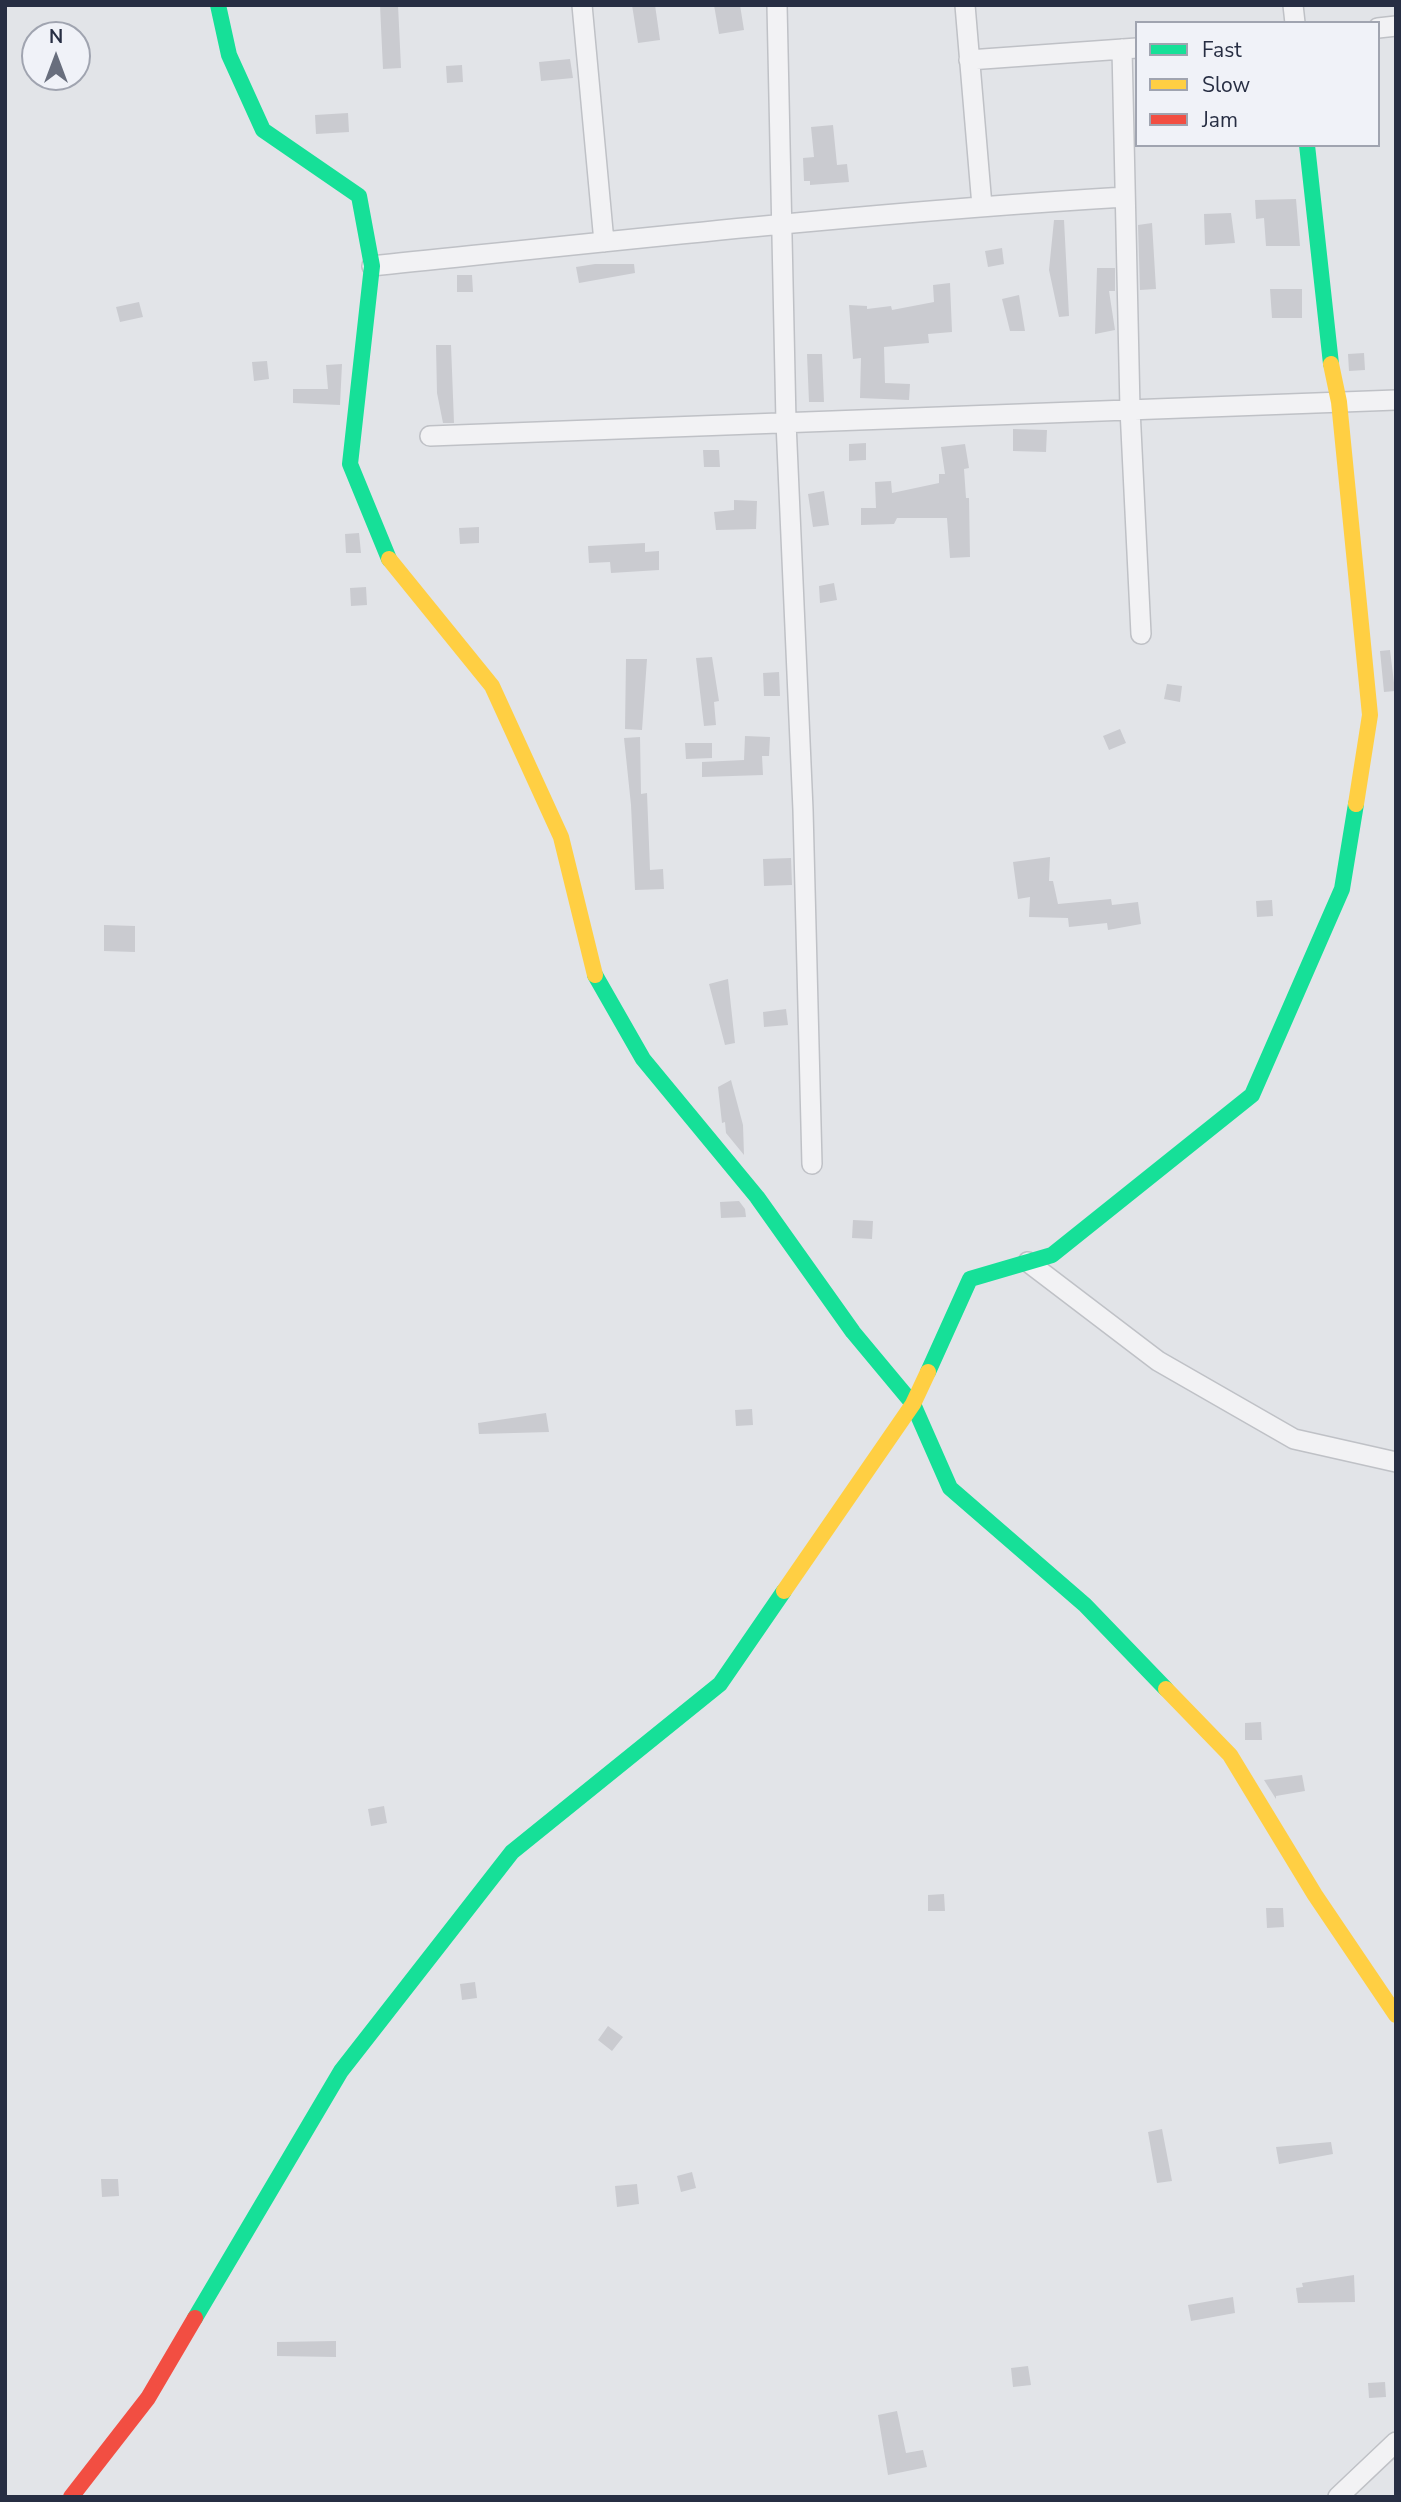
<!DOCTYPE html>
<html>
<head>
<meta charset="utf-8">
<style>
  body { margin:0 }
  #map { position:relative; width:1401px; height:2502px; overflow:hidden; background:#e2e4e8; font-family:"Nunito Sans",sans-serif }
  canvas { display:block }
  .frame { position:absolute; inset:0; border:7px solid #272e43; pointer-events:none }
  .legend { position:absolute; left:1135px; top:21px; width:245px; height:126px; box-sizing:border-box; background:#f0f2f8; border:2px solid #a0a4b0; margin:0; padding:9px 12px; list-style:none; font-size:21px; color:#272e43 }
  .legend li { display:flex; align-items:center; gap:14px; height:35px }
  .legend b { width:35px; border:2px solid #a0a4b0 }
  .north { position:absolute; left:21px; top:21px; width:70px; height:70px; box-sizing:border-box; background:#f0f2f8; border:2px solid #a0a4b0; border-radius:50%; rotate:0deg; font-size:19px; font-weight:700; line-height:28px; text-align:center; color:#272e43 }
  .north::after { content:''; display:block; margin:auto; width:24px; height:32px; background:#686e7d; clip-path:polygon(50% 0,100% 100%,50% 72%,0 100%) }
</style>
</head>
<body>
<div id="map">
<canvas width="1401" height="2502"></canvas>
<div class="frame"></div>
<ul class="legend">
<li><b style="height:9px;background:#16e098"></b>Fast</li>
<li><b style="height:9px;background:#ffcf43"></b>Slow</li>
<li><b style="height:9px;background:#f24e42"></b>Jam</li>
</ul>
<div class="north">N</div>
</div>
<script>
const context = document.querySelector('canvas').getContext('2d');
context.lineJoin = 'round';
function paint(path, color) {
  context.fillStyle = color;
  context.fill(path, 'evenodd');
}
function stroke(path, color, width, dash) {
  context.strokeStyle = color;
  context.lineWidth = width;
  context.lineCap = dash ? 'butt' : 'round';
  context.setLineDash(dash || []);
  context.stroke(path);
}
paint(new Path2D(`
  M380,5H398L401,68L383,69Z
  M632,5H655L660,40L638,43Z
  M714,5H740L744,30L719,34Z
  M570,59L573,78L541,81L539,62Z
  M462,65L463,82L447,83L446,66Z
  M348,113L349,132L316,134L315,115Z
  M833,125L837,165L847,164L849,182L810,185V181H804L803,158L814,157L811,127Z
  M1296,199L1300,246H1266L1264,218L1256,219L1255,200Z
  M1231,213L1235,243L1205,245L1204,214Z
  M1054,220H1064L1069,316L1059,317L1049,270Z
  M1152,223L1156,289L1140,290L1138,225Z
  M1002,248L1004,264L988,267L985,251Z
  M595,264H634L635,273L579,283L576,267Z
  M1097,268H1115V291H1109L1115,330L1095,334Z
  M457,275H472L473,292H457Z
  M950,283L952,332L928,334L929,343L884,347L885,383L910,384L909,400L860,398L861,358L853,359L849,305L867,306V309L891,306L892,310L934,302L933,285Z
  M1270,289H1302V318H1272Z
  M1019,295L1025,331H1010L1002,299Z
  M139,302L143,317L120,322L116,307Z
  M436,345H451L454,423H443L437,393Z
  M1364,353L1365,370L1349,371L1348,354Z
  M807,354H822L824,402H809Z
  M267,361L269,379L254,381L252,362Z
  M342,364L340,405L293,403V389H328L326,365Z
  M1013,429L1047,430L1046,452L1013,451Z
  M866,443V460L849,461V444Z
  M965,444L969,468L964,469L966,498H969L970,557L950,558L947,518H897L894,524L861,525V508H876L875,482L891,481L892,493L939,483V474H945L941,447Z
  M703,450H719L720,467H704Z
  M824,491L829,525L813,527L808,494Z
  M734,500L757,501L756,529L716,530L714,512L734,510Z
  M479,527V543L460,544L459,528Z
  M359,533L361,553H346L345,534Z
  M645,543V552L659,551V570L611,573L610,562L589,563L588,546Z
  M834,583L837,600L820,603L819,586Z
  M366,587L367,605L351,606L350,588Z
  M1390,650L1395,691L1384,692L1380,651Z
  M712,657L719,701L714,702L716,725L704,726L696,658Z
  M626,659H647L642,730L625,729Z
  M779,672L780,696H764L763,673Z
  M1167,684L1182,686L1180,702L1164,699Z
  M1120,729L1126,743L1109,750L1103,736Z
  M745,736L770,737L769,756H762L763,775L702,777V762L744,760Z
  M640,737L641,794L647,793L650,870L663,869L664,889L635,890L631,805L624,738Z
  M685,743H712V758L686,759Z
  M1050,857L1049,881H1053L1058,904L1111,899L1112,905L1138,902L1141,924L1108,930L1107,923L1069,927L1068,918L1029,917L1030,897L1018,899L1013,862Z
  M791,858L792,885L764,886L763,859Z
  M1272,900L1273,916L1257,917L1256,901Z
  M104,925L135,926V952L104,951Z
  M728,979L735,1043L725,1045L709,984Z
  M786,1009L788,1025L764,1027L763,1012Z
  M731,1080L743,1125L744,1155L726,1133L725,1122L722,1123L718,1087Z
  M739,1201L745,1209L746,1217L721,1218L720,1202Z
  M853,1220L873,1221L872,1239L852,1238Z
  M752,1409L753,1425L736,1426L735,1410Z
  M546,1413L549,1432L479,1434L478,1423Z
  M1261,1722L1262,1740H1245V1723Z
  M1302,1775L1305,1791L1276,1796V1799L1264,1780Z
  M384,1806L387,1823L371,1826L368,1809Z
  M944,1894L945,1911H928V1895Z
  M1266,1908H1283L1284,1927L1267,1928Z
  M475,1982L477,1998L462,2000L460,1984Z
  M608,2026L623,2037L612,2051L598,2040Z
  M1162,2129L1172,2181L1157,2183L1148,2132Z
  M1331,2142L1333,2154L1279,2164L1276,2147Z
  M692,2172L696,2188L681,2192L677,2176Z
  M101,2179H118L119,2196L102,2197Z
  M637,2184L639,2204L617,2207L615,2186Z
  M1354,2275L1355,2302L1298,2303L1296,2288L1303,2287L1302,2283Z
  M1233,2297L1235,2313L1191,2321L1188,2305Z
  M336,2341V2357L277,2356V2342Z
  M1028,2366L1031,2385L1013,2387L1011,2368Z
  M1385,2382L1386,2397L1369,2398L1368,2383Z
  M897,2411L906,2453L923,2450L927,2467L888,2475L878,2415Z`), '#cacbd0');
const street = new Path2D(`
  M582,5L604,242
  M777,5L786,422L803,810L812,1164
  M965,5L982,206
  M1293,5L1295,23
  M1378,28L1396,26
  M1122,49L1130,409L1141,634
  M969,60L1137,48
  M372,266C623,240 874,212 1125,197
  M430,436L1396,400
  M1028,1262L1158,1361L1294,1439L1396,1462
  M1338,2497L1396,2442`);
stroke(street, '#bfc1c6', 22);
stroke(street, '#f2f2f4', 19);
stroke(new Path2D(`
  M218,5L229,55L263,130L359,196L372,266L350,464L389,559
  M1307,145L1331,364
  M595,975L643,1059L757,1197L853,1332L913,1404L950,1488L1085,1605L1166,1689
  M928,1372L970,1279L1052,1255L1252,1095L1342,889L1356,804
  M195,2318L341,2071L512,1852L720,1684L784,1591`), '#16e098', 16);
stroke(new Path2D(`
  M1331,364L1339,402L1370,715L1356,804
  M389,559L492,686L561,837L595,975
  M784,1591L913,1404L928,1372
  M1166,1689L1230,1755L1315,1895L1396,2015`), '#ffcf43', 16);
stroke(new Path2D(`
  M71,2497L148,2398L195,2318`), '#f24e42', 16);
</script>
</body>
</html>
